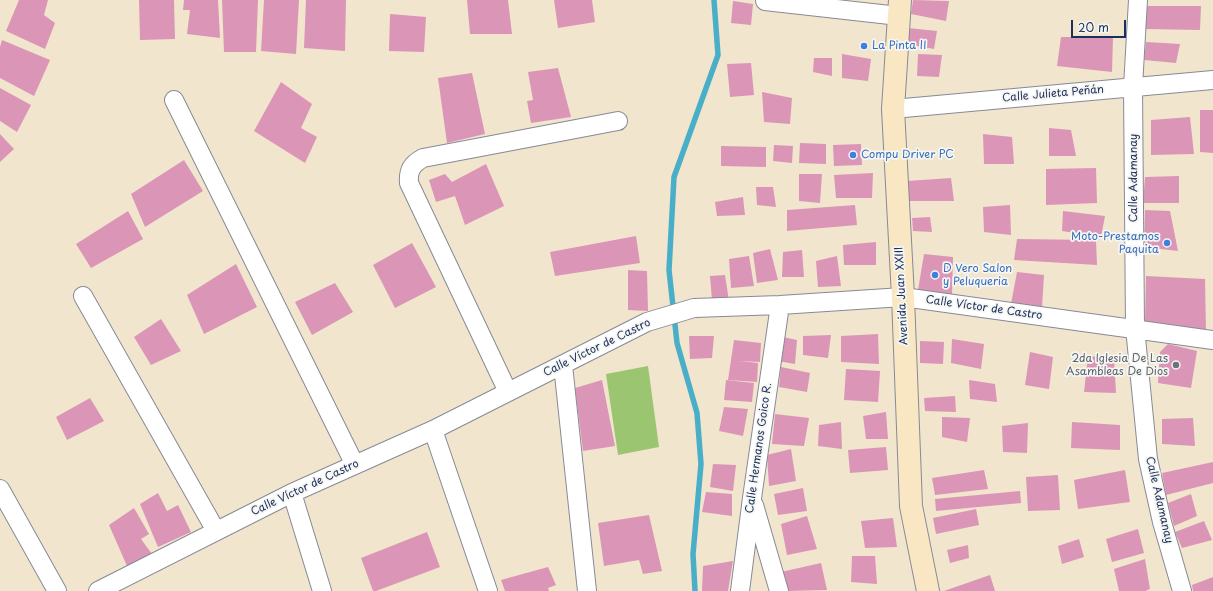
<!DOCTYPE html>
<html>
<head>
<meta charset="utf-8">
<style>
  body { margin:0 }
  #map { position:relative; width:1213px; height:591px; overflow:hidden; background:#f1e5cd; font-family:"Playpen Sans",sans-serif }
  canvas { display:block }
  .scale { position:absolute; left:1071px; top:20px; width:55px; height:18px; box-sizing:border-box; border:2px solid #1b2f5e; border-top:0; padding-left:5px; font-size:12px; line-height:14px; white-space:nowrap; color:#1b2f5e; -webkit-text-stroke:3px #f6f6f2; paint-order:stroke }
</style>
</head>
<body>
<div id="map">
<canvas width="1213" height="591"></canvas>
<div class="scale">20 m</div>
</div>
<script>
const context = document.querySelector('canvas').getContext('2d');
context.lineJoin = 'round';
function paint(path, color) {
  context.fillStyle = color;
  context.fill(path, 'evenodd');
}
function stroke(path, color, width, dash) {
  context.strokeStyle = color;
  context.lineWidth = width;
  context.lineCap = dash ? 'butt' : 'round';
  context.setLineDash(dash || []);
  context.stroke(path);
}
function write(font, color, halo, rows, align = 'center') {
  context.font = font + ' "Playpen Sans",sans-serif';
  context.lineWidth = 3.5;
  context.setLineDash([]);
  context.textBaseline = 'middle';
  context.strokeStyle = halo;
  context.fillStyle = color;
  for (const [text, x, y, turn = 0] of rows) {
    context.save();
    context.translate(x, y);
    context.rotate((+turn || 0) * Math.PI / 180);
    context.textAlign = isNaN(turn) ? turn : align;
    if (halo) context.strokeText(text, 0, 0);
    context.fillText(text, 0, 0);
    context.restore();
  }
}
paint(new Path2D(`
  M648,366L659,447L618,455L606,374Z`), '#9cc572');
stroke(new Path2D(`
  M695,591L693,554L701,464L697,413L677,343L669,270L674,177L718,55L714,0`), '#49afc8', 5.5);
paint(new Path2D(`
  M19,0H48L44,15L55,23L45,49L6,31Z
  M139,0H174L175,39L140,40Z
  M184,0H218L220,38L187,34L190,10H183Z
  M222,0H258L256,52H224Z
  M264,0H299L296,54L261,51Z
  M306,0H346L345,51L304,48Z
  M467,0H508L512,34H470Z
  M554,0H592L595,22L558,28Z
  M913,0L949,1L946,21L911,14Z
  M733,1L753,4L751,25L731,23Z
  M1147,6H1201L1200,30L1145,29Z
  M390,14L426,17L424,52L389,51Z
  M908,28L937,31L934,49L907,44Z
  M1061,37H1113L1112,72L1057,66Z
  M2,40L50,60L34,96L0,78V47Z
  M1146,42L1180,44L1176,63L1144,60Z
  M842,54L871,59L868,81L842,78Z
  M918,54L942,55L939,77L917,76Z
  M814,58H832V76L813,72Z
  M751,63L754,95L730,97L727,64Z
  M558,68L571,117L531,123L527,101L533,100L528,72Z
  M472,73L485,134L447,143L438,78Z
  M281,82L312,104L301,128L317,137L305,163L254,131Z
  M0,88L31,105L17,132L0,121Z
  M762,92L792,98L790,124L764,122Z
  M1200,110H1213V153L1200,152Z
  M1190,117L1194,154L1151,155V120Z
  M1049,128L1071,130L1076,156H1049Z
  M0,134L14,149L0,162Z
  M983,134L1012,137L1014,164H984Z
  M800,143L826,144V164L799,163Z
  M861,144L862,165L834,166L833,145Z
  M774,145L793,146L792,163L773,161Z
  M721,146L766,147V167L721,166Z
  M184,160L203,191L145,227L131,194Z
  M486,164L504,206L465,225L455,196L436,202L429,180L445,174L452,182Z
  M1096,168L1097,203L1046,205V169Z
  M873,173L872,198H836L834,175Z
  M799,174H822L820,203L799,201Z
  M1179,176V203H1143L1145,177Z
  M951,178L954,201H907V181Z
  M756,187H773L776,207L757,205Z
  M743,197L745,215L717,216L715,202Z
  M855,205L857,225L787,231V210Z
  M1010,205L1011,235L984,232L983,207Z
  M1145,210L1170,211L1178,251L1144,247Z
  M128,211L143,239L91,268L76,244Z
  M1063,211L1105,216L1101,237L1062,231Z
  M930,217L932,232L913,231L912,218Z
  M636,236L640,263L555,276L550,252Z
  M1017,239L1096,240L1097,265L1014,260Z
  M876,242V265H844L843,245Z
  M412,243L436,287L395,308L373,265Z
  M770,249L778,280L757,283L753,253Z
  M802,250L804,277H782L783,252Z
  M924,254L953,257L952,295L918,290Z
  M749,256L754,286L731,288L729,259Z
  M837,256L841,286L818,287L816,261Z
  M236,264L257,307L204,334L187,295Z
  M628,270L647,271L648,311L628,310Z
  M1017,272L1044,275L1042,308L1011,304Z
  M725,275L729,301L712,300L710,276Z
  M1146,276L1205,279L1206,332L1145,322Z
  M335,283L353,312L312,335L295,302Z
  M161,319L181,351L151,365L134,337Z
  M878,334L879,364L841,362V336Z
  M831,335L828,358L803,355V336Z
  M689,336H714L712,358L690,359Z
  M783,337L797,340L795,364L778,361Z
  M952,339L984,344L981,369L951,363Z
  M734,340L761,343L760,362L739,361L758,363L757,382L728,380Z
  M920,341L944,342L943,364L920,363Z
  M1168,344L1197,351L1191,388L1158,383L1160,352Z
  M1030,352L1053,357L1049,389L1025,385Z
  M1088,356L1114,358L1116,393L1084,392Z
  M781,367L810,373L807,392L779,387Z
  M846,369L880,371L878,402L844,400Z
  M602,380L615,446L583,451L575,388Z
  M726,380L754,383L752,402L724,400Z
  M969,380L995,384L997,402L970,399Z
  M955,396L956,412L925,411L924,398Z
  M90,398L104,421L67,440L56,417Z
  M724,407L748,409L743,436L719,431Z
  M886,412L888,439H866L863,416Z
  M775,414L809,418L804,446L772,444Z
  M942,417L970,418L967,442L942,437Z
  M1193,418L1195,446L1162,444V419Z
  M841,422L842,449L818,446L819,425Z
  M1072,422L1120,425V450L1071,448Z
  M1028,423L1027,453L1003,452L1002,426Z
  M886,447L888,470L850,473L848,450Z
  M791,449L796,481L769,486L767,455Z
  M1213,462V483L1166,495L1162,473Z
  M713,464L736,465L733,491L710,487Z
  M984,470L988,489L935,495L932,478Z
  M1125,470L1130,502L1078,509L1074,480Z
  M1058,475L1060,510L1028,511L1026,477Z
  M803,488L807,511L778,515L774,494Z
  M1020,491L1021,503L936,511L935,499Z
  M706,492L732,494V516L702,512Z
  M158,493L167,511L178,505L191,532L158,547L140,504Z
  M1191,494L1197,516L1174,526L1168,503Z
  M134,508L149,534L141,539L152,554L127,566L109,525Z
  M976,509L979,525L936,534L933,518Z
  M649,515L662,571L643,574L639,560L604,566L598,523Z
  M807,516L817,549L787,555L781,524Z
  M893,518L897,547L865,548L861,521Z
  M1204,521L1212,540L1182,548L1175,532Z
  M1138,529L1144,553L1112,562L1106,539Z
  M427,532L440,567L376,591H373L361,558Z
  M1079,539L1084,557L1062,564L1058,546Z
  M968,545L969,558L950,563L947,550Z
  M852,556H875L877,584L851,582Z
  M1145,559L1150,589L1145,591H1119L1114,569Z
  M733,561L728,591H702L703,566Z
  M821,563L827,590L786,591L781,572Z
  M548,567L556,585L548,588L549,591H505L501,580Z
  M990,575L995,591H944Z
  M1213,577V591H1193L1192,585Z`), '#db96b7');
const street = new Path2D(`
  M1138,0L1133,87L1135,328L1148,459L1162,522L1182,591
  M765,1L899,16
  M174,100L355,465
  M893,109L1213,80
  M83,296L216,531
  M563,365L587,591
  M508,392L409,183C408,170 412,164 423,158L618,121
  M433,430L488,591
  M0,489L57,591
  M292,493L322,591
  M754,505L779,591
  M98,591L292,493L433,430L647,322L694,308L780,305L903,297L1213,340
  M740,591L752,498L780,305`);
const secondary = new Path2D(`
  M900,0L893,109L903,297L911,506L928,591`);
stroke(street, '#868a96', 20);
stroke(secondary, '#868a96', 24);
stroke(street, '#fff', 18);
stroke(secondary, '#f9e7c3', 22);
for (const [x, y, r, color] of [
  [864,46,4,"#3f7fe0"],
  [853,155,4,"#3f7fe0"],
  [1167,243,4,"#3f7fe0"],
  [935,275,4,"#3f7fe0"],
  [1176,365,4,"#6b7280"]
]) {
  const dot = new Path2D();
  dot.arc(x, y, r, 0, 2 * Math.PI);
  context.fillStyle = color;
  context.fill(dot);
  stroke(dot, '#f6f6f2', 1.5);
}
write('11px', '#366cbe', '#f6f6f2', [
  ["La Pinta II",872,46],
  ["Compu Driver PC",861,155],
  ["Moto-Prestamos",1159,237,"right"],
  ["Paquita",1159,250,"right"],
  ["D Vero Salon",943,269],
  ["y Peluqueria",943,282]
], 'left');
write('11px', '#1b2f5e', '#f6f6f2', [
  ["Calle Julieta Peñán",1053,94,-5],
  ["Calle Adamanay",1134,178,-90],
  ["Avenida Juan XXIII",902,296,-93],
  ["Calle Víctor de Castro",984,308,8],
  ["Calle Víctor de Castro",597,348,-26],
  ["Calle Hermanos Goico R.",759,448,-82],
  ["Calle Víctor de Castro",305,488,-25],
  ["Calle Adamanay",1159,500,77]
]);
write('11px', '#5b616d', '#f6f6f2', [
  ["2da Iglesia De Las",1168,359],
  ["Asambleas De Dios",1168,372]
], 'right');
</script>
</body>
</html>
